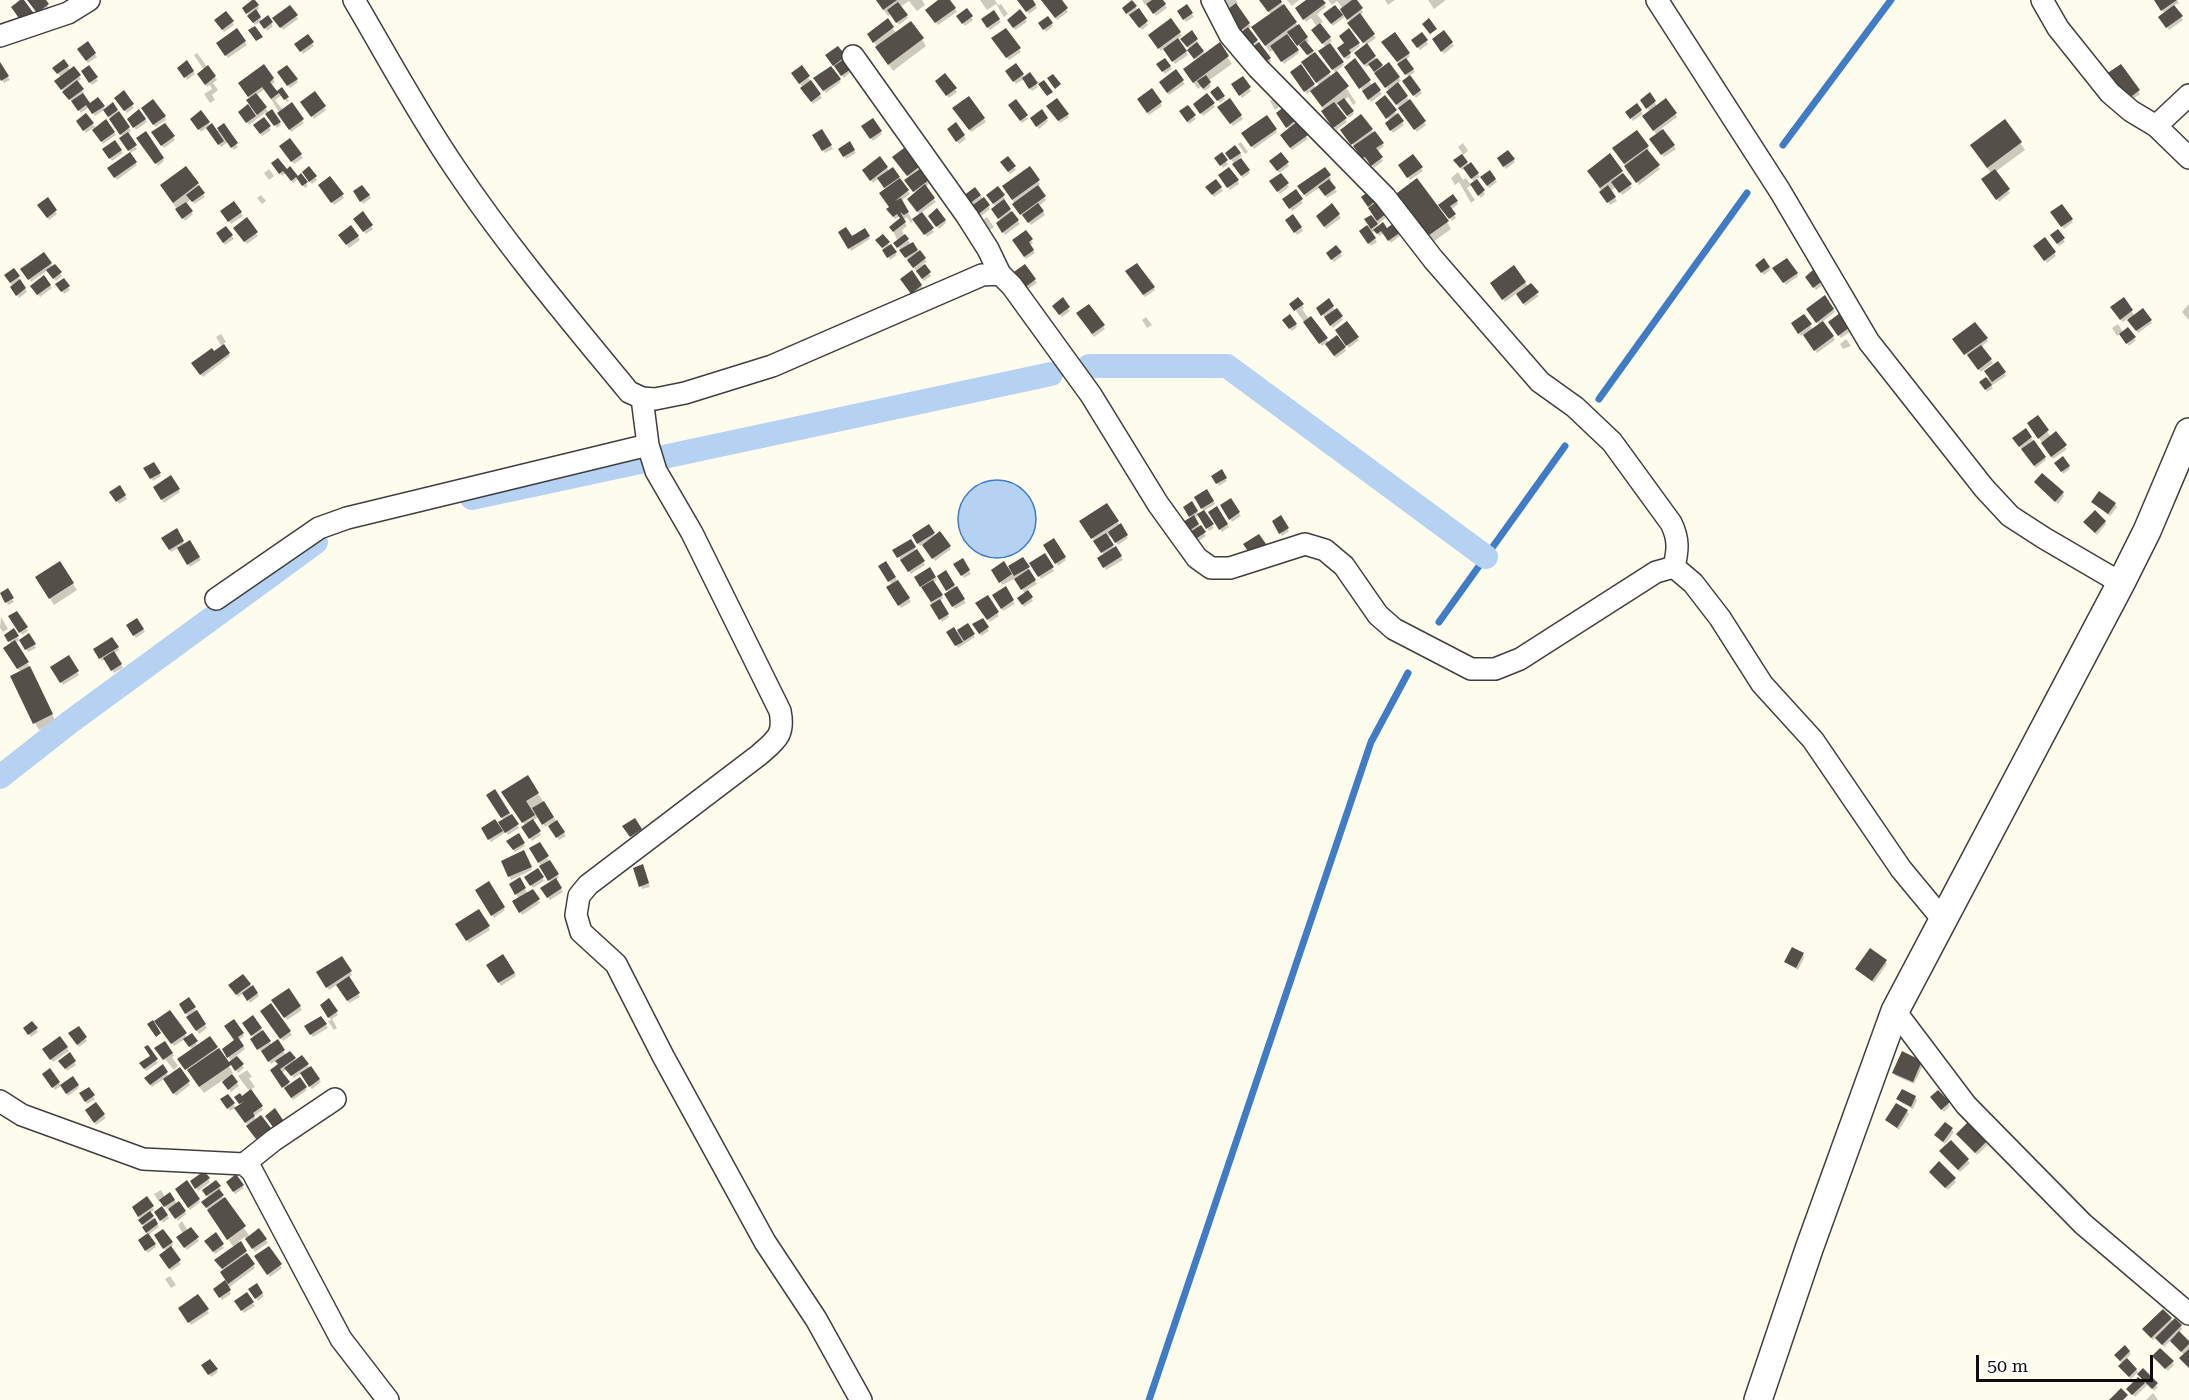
<!DOCTYPE html>
<html>
<head>
<meta charset="utf-8">
<style>
  body { margin:0 }
  #map { position:relative; width:2189px; height:1400px; overflow:hidden; background:#fefded; font-family:"Roboto Serif",serif }
  canvas { display:block }
  .scale { position:absolute; left:1976px; top:1355px; width:177px; height:27px; box-sizing:border-box; border:3px solid #0c0c0c; border-top:0; padding-left:8px; font-size:18px; line-height:21px; white-space:nowrap; color:#0c0c0c; -webkit-text-stroke:4px #fff; paint-order:stroke }
</style>
</head>
<body>
<div id="map">
<canvas width="2189" height="1400"></canvas>
<div class="scale">50 m</div>
</div>
<script>
const context = document.querySelector('canvas').getContext('2d');
context.lineJoin = 'round';
function paint(path, color) {
  context.fillStyle = color;
  context.fill(path, 'evenodd');
}
function stroke(path, color, width, dash) {
  context.strokeStyle = color;
  context.lineWidth = width;
  context.lineCap = dash ? 'butt' : 'round';
  context.setLineDash(dash || []);
  context.stroke(path);
}
const water = new Path2D(`
  M958 519a39 39 0 1 1 78 0a39 39 0 1 1-78 0Z`);
paint(water, '#b5d2f2');
stroke(water, '#407cc5', 1.5);
paint(new Path2D(`
  M29,0H44L49,8L39,15Z
  M876,0H922L925,5L917,11L909,1L900,7L908,18L899,25L891,14L888,16Z
  M941,0H948L957,12L938,25L928,13Z
  M980,0H995L998,5L1001,4L1008,14L1004,17L996,4L987,10Z
  M1019,0H1031L1037,8L1029,14Z
  M1060,0L1068,12L1057,20L1043,1Z
  M1142,0H1161L1167,8L1156,16L1148,3L1145,5Z
  M1223,0H1236L1238,3L1235,5L1251,27L1248,29L1271,61L1264,67L1228,15L1230,9Z
  M1260,0H1279L1307,38L1309,41L1306,43L1332,77L1336,74L1322,55L1326,48L1313,30L1317,27L1311,18L1306,22L1297,9L1308,0H1322L1326,7L1317,14L1323,22L1319,24L1332,41L1328,44L1344,65L1336,71L1356,103L1353,105L1348,97L1344,100L1354,114L1349,118L1339,104L1336,106L1347,122L1336,130L1312,90L1307,94L1294,76L1314,85L1316,89L1320,86L1305,66L1310,58L1292,36L1288,39L1299,53L1284,64L1273,50L1270,52L1257,35L1271,15Z
  M1287,0H1299L1292,6Z
  M1328,0H1355L1363,12L1360,15L1376,38L1366,45L1383,68L1388,64L1399,78L1401,81L1397,83L1426,125L1417,132L1390,95L1389,91L1370,65L1366,67L1356,53L1366,46L1346,16L1333,26L1327,17L1343,9L1337,1L1332,5Z
  M1385,0H1395L1388,5Z
  M1428,0H1446L1434,9Z
  M2155,0H2177L2179,3L2173,6L2183,20L2169,30L2160,17L2165,14Z
  M1132,2L1148,25L1142,30L1131,14L1129,16L1124,8Z
  M258,6L259,9L256,11L262,21L267,17L273,26L267,31L261,21L255,25L244,8Z
  M1186,6L1194,17L1186,22L1179,12Z
  M290,7L298,19L283,30L276,21Z
  M966,10L973,20L965,26L960,19Z
  M1020,11L1027,22L1015,30L1009,20Z
  M994,12L1001,22L990,30L983,20Z
  M226,13L234,25L224,32L216,20Z
  M1048,18L1053,26L1046,32L1040,23Z
  M887,20L896,33L922,39L926,46L893,71L869,34Z
  M1171,20L1182,36L1177,39L1188,55L1175,64L1164,48L1161,51L1150,35Z
  M236,30L247,45L228,58L218,44Z
  M1349,30L1360,46L1350,54L1351,57L1347,60L1339,49L1346,44Z
  M1191,32L1205,55L1219,45L1232,64L1208,81L1211,86L1205,91L1202,86L1198,89L1189,77L1197,61L1182,39Z
  M1444,32L1454,46L1444,54L1434,39Z
  M1394,34L1410,56L1406,60L1415,72L1409,76L1422,93L1416,98L1404,81L1409,78L1385,45Z
  M308,36L314,46L303,54L296,44Z
  M1425,39L1428,44L1420,50L1413,41Z
  M995,41L1019,49L1021,52L1009,60Z
  M87,43L97,57L88,63L79,49Z
  M838,48L851,72L844,78L828,59Z
  M197,53L217,80L213,83L218,90L212,95L215,100L210,103L204,94L212,89L210,85L207,87L199,74L204,70L194,55Z
  M1355,61L1372,85L1375,84L1382,94L1371,102L1347,70Z
  M187,62L195,74L187,80L179,68Z
  M1158,64L1170,66L1172,69L1165,74Z
  M0,65L10,80L4,83L0,77Z
  M1016,65L1025,78L1030,75L1038,87L1032,91L1024,79L1016,84L1007,71Z
  M264,66L275,82L270,85L276,93L281,89L289,101L287,102L282,95L275,100L283,110L291,104L304,123L291,132L265,89L256,95L269,113L271,111L281,125L277,128L266,112L249,125L240,112L251,104V99L240,84Z
  M2121,66L2140,94L2128,103Z
  M68,67L70,71L74,68L81,79L77,82L84,93L82,94L90,105L103,106L105,110L113,105L131,131L127,134L137,149L129,154L137,165L117,180L109,169L131,153L121,139L123,137L104,110L95,116L89,107L81,113L58,84L61,78L54,68Z
  M89,67L98,81L92,85L82,72Z
  M287,67L298,82L290,88L279,73Z
  M801,67L822,98L813,104L793,73Z
  M1176,71L1185,84L1169,95L1161,82Z
  M945,75L957,92L949,98L937,81Z
  M1243,78L1251,91L1242,98L1233,85Z
  M839,79L841,82L826,93L817,82Z
  M1218,88L1225,99L1220,103L1212,92Z
  M1152,90L1162,106L1149,115L1139,100Z
  M123,92L134,108L127,113L117,101Z
  M314,93L326,110L314,119L302,102Z
  M1650,94L1657,106L1665,100L1677,117L1661,129L1676,149L1664,157L1651,139L1657,135L1645,119L1643,114L1633,121L1627,112L1637,105L1641,111L1644,116L1650,112L1642,100Z
  M1207,95L1215,107L1203,116L1195,104Z
  M1275,97L1281,106L1275,110L1270,101Z
  M1385,97L1404,125L1393,133L1387,124L1390,121L1377,103Z
  M968,98L986,122L971,132L956,111Z
  M1015,101L1028,119L1022,123L1010,105Z
  M1188,107L1196,119L1189,124L1181,112Z
  M1285,108L1308,139L1292,150L1283,138L1289,130L1278,113Z
  M143,109L165,117L166,120L155,127Z
  M1050,109L1067,114L1069,117L1060,123Z
  M139,111L147,122L136,130L129,119Z
  M1221,111L1241,116L1243,119L1233,126Z
  M1041,112L1048,121L1039,129L1032,119Z
  M86,115L96,129L106,121L116,135L103,144L93,128L86,133L78,121Z
  M1361,116L1384,146L1377,152L1383,161L1374,168L1367,159L1365,160L1342,130Z
  M1266,117L1277,132L1254,149L1243,134Z
  M192,119L208,123L216,131L223,126L238,147L234,150L228,142L221,147L207,127L201,132Z
  M264,119L271,130L262,136L255,126Z
  M872,120L882,134L873,141L863,127Z
  M2005,121L2025,150L1995,172L2010,193L1999,202L1985,182L1991,173L1976,153Z
  M165,125L175,140L164,148L155,136Z
  M956,125L966,139L959,144L949,130Z
  M822,131L833,149L825,153L814,136Z
  M1637,132L1649,149L1647,151L1660,169L1639,185L1614,149Z
  M146,133L164,161L158,166L138,138Z
  M290,140L303,158L294,164L281,146Z
  M115,142L123,153L112,161L104,150Z
  M1241,142L1248,152L1245,154L1238,144Z
  M849,143L856,153L846,159L840,149Z
  M1463,143L1468,151L1462,156L1469,166L1471,164L1480,177L1475,180L1485,194L1481,198L1472,185L1467,188L1475,200L1471,203L1459,182L1455,185L1451,178L1458,172L1463,180L1466,178L1471,185L1474,182L1465,168L1462,170L1455,160L1463,154L1458,147Z
  M1235,147L1242,156L1239,158L1250,173L1243,178L1227,153Z
  M904,150L927,181L929,184L925,187L936,202L921,213L934,232L927,237L914,220L911,223L907,217L903,220L907,226L902,230L904,236L927,262L923,264L931,276L924,281L895,243L898,241L891,227L902,219L900,216L895,219L888,209L890,207L886,190L879,178L873,183L864,170L880,158L889,171L892,169L910,194L901,201L913,221L920,215L909,199L916,194L906,181L910,178L896,160Z
  M1222,154L1228,164L1223,168L1216,158Z
  M1281,154L1289,166L1279,173L1273,164Z
  M1413,156L1423,171L1410,180L1400,166Z
  M1610,156L1632,188L1622,195L1616,187L1610,191L1617,201L1610,205L1593,178Z
  M1008,158L1016,170L1010,174L1002,162Z
  M1498,159H1513L1515,162L1506,169Z
  M273,164L286,171L290,168L297,178L301,175L308,186L305,188L298,179L293,183L286,173L282,176Z
  M186,168L205,197L194,204L191,199L185,204L193,214L185,221L166,193Z
  M309,168L317,180L312,184L304,172Z
  M1029,168L1040,184L1037,186L1046,200L1039,206L1045,215L1031,225L1024,216L1023,217L1004,187Z
  M269,169L274,176L269,180L264,173Z
  M1324,169L1331,179L1329,181L1337,192L1327,198L1320,187L1306,197L1299,186Z
  M1489,172L1497,182L1489,188L1482,177Z
  M1220,175L1238,181L1239,184L1230,190Z
  M1216,181L1223,191L1214,197L1207,187Z
  M1271,182L1287,184L1289,187L1280,194Z
  M320,185L342,195L344,198L334,205Z
  M998,188L1005,199L1003,200L1020,224L1005,235L998,224L1001,221L994,213L996,207L988,195Z
  M975,189L990,209L979,218L966,197Z
  M1295,191L1303,203L1292,211L1284,200Z
  M1372,191L1388,216L1377,225L1379,228L1400,233L1401,235L1391,243L1384,233L1379,236L1375,230L1371,233L1377,242L1371,246L1361,232L1370,225L1366,220L1374,215L1363,198Z
  M355,192L369,195L371,198L363,204Z
  M261,195L266,201L262,204L257,198Z
  M1453,196L1458,204L1451,210L1456,218L1452,221L1440,205Z
  M47,199L57,214L49,220L39,205Z
  M234,203L243,216L231,224L222,211Z
  M1399,203L1447,222L1451,229L1430,244Z
  M1332,206L1341,218L1326,229L1318,216Z
  M2062,206L2073,222L2064,229L2054,216Z
  M363,214L373,229L366,234L357,222Z
  M1293,216L1303,231L1297,235L1287,220Z
  M987,217L994,227L987,232L980,222Z
  M247,219L258,236L247,244L237,231Z
  M931,219L945,220L946,223L939,229Z
  M351,227L360,240L349,248L340,235Z
  M226,228L234,239L225,245L218,234Z
  M864,231L870,239L851,251L840,233L852,238Z
  M2058,231L2065,242L2059,246L2052,235Z
  M1025,232L1033,243L1029,246L1035,253L1026,259L1014,240Z
  M2045,239L2056,256L2047,263L2035,246Z
  M877,240L888,243L897,255L890,260Z
  M1336,247L1342,256L1334,262L1329,256Z
  M1764,261L1770,270L1764,275L1757,266Z
  M51,264L53,267L55,266L62,276L56,281L48,270L31,282L22,269Z
  M1025,266L1037,283L1025,291Z
  M14,270L27,292L19,298L6,275Z
  M1776,272L1797,273L1798,276L1786,285Z
  M912,273L923,288L913,296L902,280Z
  M1813,273L1822,286L1816,290L1807,277Z
  M1129,274L1153,287L1155,290L1145,297Z
  M44,277L52,288L40,297L32,286Z
  M63,280L70,290L64,294L59,287Z
  M1525,282L1528,287L1539,296L1525,306L1517,293L1505,302L1492,283Z
  M1824,297L1835,312L1822,322L1835,340L1817,353L1804,334L1801,336L1793,324L1810,325L1813,330L1819,325L1808,310Z
  M1062,299L1070,311L1062,317L1055,309Z
  M2123,299L2135,316L2143,310L2152,323L2138,333L2128,318L2123,322L2113,310Z
  M1328,301L1343,320L1333,328L1318,309Z
  M2189,304V320L2182,312Z
  M1302,305L1304,308L1302,309L1309,319L1311,318L1329,343L1337,337L1346,351L1336,358L1326,343L1322,346L1293,307Z
  M1839,315L1851,331L1841,338L1830,322Z
  M1080,316L1103,326L1105,329L1094,337Z
  M1290,316L1297,327L1292,331L1284,320Z
  M1146,317L1152,325L1147,328L1142,320Z
  M2118,324L2123,332L2136,340L2129,346L2120,334L2117,336L2112,328Z
  M1337,331L1357,338L1359,340L1349,348Z
  M221,334L226,342L222,345L230,356L203,377L193,363L222,347L216,337Z
  M1986,338L1988,341L1981,347L1993,363L1981,372L1954,339Z
  M1846,339L1851,346L1843,349L1840,344Z
  M1998,363L2006,376L1991,386L1993,388L1987,392L1981,383L1989,377Z
  M2037,417L2051,437L2067,449L2053,459L2029,423Z
  M2026,430L2046,460L2036,468L2014,439Z
  M2063,458L2070,469L2063,474L2056,463Z
  M153,464L161,476L153,481L145,468Z
  M1221,471L1227,481L1219,486L1213,476Z
  M171,477L180,492L164,503L155,488Z
  M2037,485L2062,493L2064,496L2058,504Z
  M120,487L127,499L119,504L111,492Z
  M1206,491L1215,504L1204,511L1196,498Z
  M1231,500L1241,516L1232,522L1222,506Z
  M2093,502L2115,504L2117,507L2110,516Z
  M1192,503L1199,515L1204,512L1214,528L1209,531L1199,515L1194,518L1206,536L1197,542L1185,523L1192,518L1185,507Z
  M1107,505L1128,538L1118,545L1111,536L1107,538L1123,560L1106,570L1099,558L1104,555L1081,522Z
  M1217,508L1229,527L1222,532L1210,513Z
  M1280,517L1289,531L1282,536L1274,521Z
  M2105,521L2106,524L2097,535L2087,525Z
  M929,526L935,537L940,533L951,549L935,561L923,544L920,546L914,536Z
  M176,530L185,545L189,542L201,560L190,567L178,548L171,552L163,539Z
  M1053,540L1066,560L1058,566L1045,545Z
  M910,541L925,565L911,574L894,551Z
  M1045,555L1054,571L1041,579L1031,564Z
  M1023,559L1037,584L1027,590L1033,601L1024,607L1019,598L1025,594L1016,578L1002,585L993,570L1007,569Z
  M962,560L971,574L964,578L955,565Z
  M59,563L77,590L54,605L37,577Z
  M886,563L911,602L901,608L888,588L892,585L880,567Z
  M930,569L937,580L933,582L943,598L939,601L949,617L942,622L916,577Z
  M945,572L966,603L955,609L946,595L949,593L939,577Z
  M1005,588L1015,604L1003,611L994,596Z
  M7,591L14,602L8,605L1,594Z
  M987,597L999,616L990,622L977,603Z
  M17,613L28,631L22,635L10,617Z
  M1,617L8,629L3,632L0,628Z
  M137,620L145,632L136,638L128,625Z
  M982,620L989,631L981,636L974,625Z
  M968,625L975,637L958,648L948,633H956Z
  M13,630L19,640L14,643L29,666L56,722L39,730L35,723L21,673L5,648L11,644L6,635Z
  M28,635L36,648L28,652L21,640Z
  M112,639L119,650L114,653L123,668L114,673L105,659L102,661L95,650Z
  M68,657L79,675L63,685L52,667Z
  M527,777L566,836L559,840L549,824L545,827L539,817L532,821L541,835L532,841L523,827L525,826L519,815Z
  M495,791L519,828L508,835L506,832L491,842L483,828L497,825L504,821L488,796Z
  M634,820L642,833L633,839L624,826Z
  M518,835L525,846L515,852L508,841Z
  M539,844L559,878L555,880L563,892L550,900L542,889L551,883L531,849Z
  M524,852L532,870L511,880L503,862Z
  M644,869L650,887L642,889L641,886Z
  M538,870L544,881L533,888L526,877Z
  M519,880L528,894L533,891L540,903L522,915L514,902L519,899L511,885Z
  M489,883L505,910L494,918L477,890Z
  M478,911L490,930L469,943L457,924Z
  M1803,955L1804,958L1798,970L1786,962Z
  M503,956L516,976L501,986L488,965Z
  M342,958L352,975L348,978L360,997L349,1003L338,984L329,990L318,973Z
  M1885,961L1887,964L1874,983L1857,969Z
  M243,976L259,996L250,1003L244,993L238,997L230,985Z
  M288,990L302,1010L287,1020L273,1001Z
  M189,999L207,1028L199,1034L181,1005Z
  M329,1000L338,1015L332,1019L337,1028L334,1030L328,1021L331,1020L322,1005Z
  M271,1005L292,1035L283,1041L262,1011Z
  M253,1017L272,1045L277,1042L286,1055L290,1053L296,1061L307,1065L321,1082L312,1089L301,1073L294,1078L287,1069L281,1073L290,1086L299,1079L307,1090L293,1100L272,1071L279,1065L277,1060L271,1064L254,1042V1038L244,1024Z
  M321,1018L328,1028L313,1037L306,1027Z
  M156,1021L185,1034L187,1038L191,1035L198,1046L210,1038L229,1066L233,1073L231,1075L239,1086L231,1092L223,1080L204,1093L179,1059L192,1050L185,1039L174,1046Z
  M234,1021L244,1036L239,1040L245,1049L236,1056L244,1068L238,1073L224,1050L236,1041Z
  M32,1023L38,1032L31,1037L25,1028Z
  M78,1028L87,1041L79,1047L70,1034Z
  M60,1038L69,1051L53,1062L44,1049Z
  M147,1047L158,1063L146,1071L141,1064L151,1056Z
  M156,1048L172,1053L174,1056L172,1057L178,1066L174,1070Z
  M70,1054L76,1065L67,1071L60,1061Z
  M1921,1062L1923,1065L1914,1084L1896,1076L1894,1073Z
  M162,1066L169,1077L180,1069L190,1085L176,1096L164,1079L152,1087L146,1078Z
  M50,1070L61,1086L55,1090L44,1075Z
  M247,1070L252,1077L249,1078L255,1087L250,1090L263,1110L254,1116L256,1120L261,1117L271,1132L258,1141L236,1107L230,1111L222,1099L228,1096L236,1108L241,1105L236,1097L241,1098L250,1092L238,1076Z
  M73,1078L79,1088L68,1096L62,1086Z
  M88,1089L95,1099L87,1104L81,1094Z
  M1915,1097L1917,1100L1913,1109L1900,1102L1898,1099Z
  M1934,1100L1948,1103L1950,1106L1944,1112Z
  M96,1104L106,1118L96,1125L87,1110Z
  M1907,1111L1909,1114L1899,1130L1887,1120Z
  M1945,1124L1954,1132L1945,1144L1936,1135Z
  M1968,1124L1988,1145L1977,1155L1958,1135Z
  M1951,1142L1970,1163L1960,1172L1943,1155Z
  M204,1173L210,1182L198,1191L192,1181Z
  M1932,1175L1954,1179L1956,1182L1948,1190Z
  M236,1176L244,1188L235,1194L228,1182Z
  M187,1182L200,1202L190,1210L177,1189Z
  M216,1182L221,1190L219,1191L250,1237L259,1230L268,1243L255,1252L245,1237L239,1241L255,1268L228,1288L231,1294L222,1300L215,1289L227,1281L224,1271L216,1260L234,1248L203,1202L209,1199L204,1190Z
  M161,1190L165,1197L169,1194L186,1214L178,1221L169,1208L167,1209L161,1200L159,1202L154,1194Z
  M147,1199L154,1210L150,1213L159,1227L148,1235L156,1247L148,1253L139,1241L148,1234L134,1208Z
  M162,1208L169,1218L163,1223L156,1212Z
  M182,1221L188,1231L191,1229L199,1241L187,1250L178,1238L183,1234L178,1225Z
  M163,1231L173,1245L170,1248L181,1264L171,1271L161,1255L166,1251L156,1236Z
  M215,1234L224,1248L215,1254L206,1241Z
  M268,1248L282,1268L270,1277L256,1256Z
  M170,1276L176,1285L171,1288L165,1279Z
  M256,1286L264,1296L258,1301L250,1290Z
  M246,1294L255,1306L244,1313L236,1301Z
  M197,1296L209,1313L191,1325L180,1309Z
  M2171,1319L2173,1322L2181,1326L2182,1329L2179,1333L2189,1343V1368L2184,1355L2171,1340L2164,1347L2156,1337L2153,1340L2146,1332Z
  M2129,1351L2131,1354L2126,1359L2138,1372L2131,1379L2122,1370L2123,1364L2118,1359Z
  M2156,1359L2172,1362L2174,1365L2168,1371Z
  M210,1361L218,1372L211,1377L203,1366Z
  M2139,1374L2158,1387L2154,1391L2148,1384L2135,1397L2130,1392L2138,1378L2143,1381Z
  M2153,1393L2158,1400H2146Z`), '#0003');
stroke(new Path2D(`
  M1783,145L1891,0
  M1599,399L1747,193
  M1439,622L1565,446
  M1149,1400L1371,742L1408,673`), '#407cc5', 7);
stroke(new Path2D(`
  M1089,366H1227L1486,557
  M472,498L1051,374
  M0,777L70,722L316,542`), '#b5d2f2', 24);
paint(new Path2D(`
  M20,0H24L35,15L23,24L11,7Z
  M27,0H46L49,4L37,13Z
  M252,0H255L259,5L246,14L242,8Z
  M876,0H897L883,10Z
  M938,0H950L956,8L935,23L925,10Z
  M1017,0H1033L1036,5L1026,12Z
  M1041,0H1062L1068,8L1055,18Z
  M1132,0L1137,6L1126,14L1122,8Z
  M1152,0H1163L1166,4L1153,14L1146,4Z
  M1259,0H1281L1282,2L1268,12Z
  M1306,0H1323L1326,3L1303,20L1295,8Z
  M1352,0H1357L1363,8L1347,20L1340,9Z
  M2154,0H2177L2161,11Z
  M898,2L908,15L896,23L887,10Z
  M1236,3L1250,23L1239,32L1224,12Z
  M1187,4L1193,13L1183,20L1177,11Z
  M1284,4L1297,22L1265,46L1251,27Z
  M290,5L298,15L280,28L272,18Z
  M1335,5L1343,15L1331,24L1323,14Z
  M2174,5L2183,16L2166,28L2158,17Z
  M967,8L973,16L962,24L956,16Z
  M1139,8L1148,21L1139,28L1129,15Z
  M256,9L261,17L253,23L247,16Z
  M1020,9L1027,18L1013,28L1007,20Z
  M994,10L1000,19L987,28L981,19Z
  M226,11L234,21L222,30L214,20Z
  M1360,13L1375,34L1363,43L1347,23Z
  M268,15L273,22L264,29L259,22Z
  M1048,16L1053,23L1043,30L1038,23Z
  M888,18L894,27L873,43L867,34Z
  M1171,18L1181,32L1158,49L1148,35Z
  M1429,18L1437,29L1430,34L1422,24Z
  M911,21L924,38L888,65L875,47Z
  M1320,23L1331,37L1322,44L1311,30Z
  M1299,24L1308,37L1297,46L1287,32Z
  M255,26L263,37L256,41L248,30Z
  M1248,27L1258,40L1250,46L1240,33Z
  M237,28L246,41L225,56L216,43Z
  M1006,28L1021,48L1006,58L991,38Z
  M1349,28L1360,43L1349,50L1351,53L1344,58L1337,48L1344,43L1339,36Z
  M1192,30L1198,39L1187,47L1180,39Z
  M1444,30L1453,42L1441,52L1432,39Z
  M1395,32L1410,53L1397,62L1381,42Z
  M1422,32L1428,40L1417,48L1411,40Z
  M308,34L314,42L300,52L294,44Z
  M1287,34L1299,50L1281,62L1270,46Z
  M1178,38L1187,51L1172,62L1163,49Z
  M1305,40L1314,51L1307,55L1299,45Z
  M88,41L96,53L86,61L77,49Z
  M1197,42L1204,51L1194,59L1187,50Z
  M1220,42L1229,56L1193,83L1183,69Z
  M1259,42L1271,58L1261,65L1250,49Z
  M1330,43L1344,62L1332,70L1318,51Z
  M1367,43L1376,56L1364,65L1354,53Z
  M838,46L846,56L833,66L825,55Z
  M1315,52L1331,72L1316,83L1301,62Z
  M1165,58L1171,66L1162,72L1156,64Z
  M1355,58L1371,80L1359,89L1344,67Z
  M1377,58L1383,65L1374,72L1368,64Z
  M1406,58L1414,69L1405,75L1397,64Z
  M64,59L69,66L57,74L52,68Z
  M844,59L851,69L841,76L834,66Z
  M187,60L194,71L184,78L177,68Z
  M0,62L9,76L1,81L0,79Z
  M1389,62L1400,77L1385,88L1374,73Z
  M1016,63L1024,74L1013,82L1005,71Z
  M264,64L274,78L270,82L277,91L282,87L289,97L284,100L279,93L271,99L262,87L248,97L238,83Z
  M1301,64L1315,84L1304,92L1290,72Z
  M2121,64L2140,90L2125,101L2106,74Z
  M89,65L98,77L89,83L81,71Z
  M208,65L216,76L205,85L197,74Z
  M287,65L298,79L287,86L277,72Z
  M802,65L810,76L799,84L791,73Z
  M74,66L81,75L61,90L54,81Z
  M831,66L841,79L823,91L813,78Z
  M1176,69L1184,80L1167,93L1159,82Z
  M1337,71L1349,86L1322,107L1310,91Z
  M1030,72L1038,83L1029,89L1022,78Z
  M945,73L957,88L946,96L935,81Z
  M1053,74L1061,84L1055,89L1047,78Z
  M1206,75L1211,82L1203,89L1197,81Z
  M1410,75L1421,90L1413,96L1402,81Z
  M1243,76L1251,87L1239,96L1231,84Z
  M77,80L84,89L69,100L62,92Z
  M811,80L821,94L811,102L800,88Z
  M1044,80L1053,92L1047,96L1038,84Z
  M1375,82L1381,90L1368,100L1362,91Z
  M1398,82L1408,96L1396,105L1386,92Z
  M1218,86L1225,96L1217,101L1210,92Z
  M1152,88L1162,102L1147,113L1137,99Z
  M124,90L134,104L124,111L114,98Z
  M315,91L326,106L311,117L300,102Z
  M1650,92L1656,101L1646,109L1640,100Z
  M83,93L90,103L98,97L105,106L92,114L86,105L78,111L71,101Z
  M256,93L267,107L257,115L246,100Z
  M1207,93L1215,103L1200,114L1193,104Z
  M1385,95L1397,110L1386,119L1375,103Z
  M969,96L985,118L969,130L952,108Z
  M1057,98L1069,114L1058,121L1046,106Z
  M1230,98L1242,115L1230,124L1217,107Z
  M1344,98L1354,111L1347,116L1337,103Z
  M1666,98L1677,113L1653,131L1642,116Z
  M153,99L166,116L153,125L141,108Z
  M1016,99L1028,115L1020,121L1008,105Z
  M1410,99L1426,121L1414,130L1398,108Z
  M113,102L118,110L108,117L103,110Z
  M292,102L304,119L289,130L277,113Z
  M1334,102L1347,118L1333,128L1321,111Z
  M1637,103L1642,110L1630,119L1625,112Z
  M248,104L256,116L246,123L238,112Z
  M1188,105L1196,115L1187,122L1179,111Z
  M1285,106L1296,120L1286,128L1276,113Z
  M139,109L146,119L133,128L127,119Z
  M272,109L281,122L274,126L265,114Z
  M1042,109L1048,118L1036,127L1030,118Z
  M201,110L210,122L198,130L190,119Z
  M119,111L130,127L120,135L109,119Z
  M86,113L94,123L83,131L76,121Z
  M1398,113L1404,121L1390,131L1385,123Z
  M1361,114L1373,129L1351,145L1340,130Z
  M1267,115L1277,129L1251,147L1241,133Z
  M264,117L271,126L260,134L253,125Z
  M873,118L882,131L870,139L861,126Z
  M106,119L115,132L101,142L92,130Z
  M2005,119L2022,142L1987,168L1970,145Z
  M1298,121L1308,135L1290,148L1280,135Z
  M956,122L965,135L956,142L947,129Z
  M165,123L175,136L161,146L151,132Z
  M212,123L224,141L218,145L206,128Z
  M224,123L238,143L231,148L217,128Z
  M822,129L832,145L822,151L812,135Z
  M1663,129L1675,145L1661,155L1649,139Z
  M1637,130L1649,146L1624,164L1612,148Z
  M146,131L164,158L155,164L136,138Z
  M1375,131L1384,143L1376,148L1383,157L1371,166L1365,157L1362,158L1353,146Z
  M128,132L137,145L128,151L119,138Z
  M290,138L302,154L291,162L279,146Z
  M115,140L122,150L109,159L102,149Z
  M850,141L855,150L843,157L838,149Z
  M1235,145L1241,153L1230,160L1225,153Z
  M904,148L919,167L907,176L892,157Z
  M1647,149L1660,165L1636,183L1624,166Z
  M1508,150L1515,159L1503,167L1497,158Z
  M130,152L137,162L114,178L107,168Z
  M1222,152L1228,160L1220,166L1214,158Z
  M1281,152L1289,162L1277,171L1269,161Z
  M1610,153L1623,171L1600,188L1587,171Z
  M1413,154L1423,167L1407,178L1398,165Z
  M1462,154L1468,162L1460,168L1453,160Z
  M880,156L888,167L870,181L862,170Z
  M1008,156L1016,166L1008,172L1000,162Z
  M278,158L287,169L290,166L298,176L301,173L308,182L302,186L296,177L291,181L283,171L279,174L271,163Z
  M1241,158L1250,170L1241,176L1232,164Z
  M1471,162L1479,173L1471,179L1463,168Z
  M186,166L199,183L173,203L160,185Z
  M309,166L317,176L309,182L302,172Z
  M1030,166L1040,180L1012,200L1002,186Z
  M893,167L900,177L884,188L877,178Z
  M1229,167L1239,180L1227,188L1218,175Z
  M1325,167L1331,175L1304,195L1297,186Z
  M920,169L929,180L913,192L904,180Z
  M1995,169L2010,189L1996,200L1981,179Z
  M1490,170L1496,179L1487,186L1480,177Z
  M1281,173L1289,183L1277,192L1269,181Z
  M1623,173L1632,184L1619,193L1611,182Z
  M330,176L344,194L331,203L318,185Z
  M900,178L909,190L895,201L901,198L909,212L904,215L900,212L906,222L893,232L889,227L900,218L897,214L893,217L886,209L889,207L879,193Z
  M1417,178L1449,221L1425,238L1393,196Z
  M1216,179L1222,187L1212,195L1205,187Z
  M1329,179L1336,188L1325,196L1318,187Z
  M1477,179L1485,190L1478,196L1470,184Z
  M925,184L935,198L917,212L907,199Z
  M199,185L205,193L192,202L186,195Z
  M362,185L370,195L360,202L353,191Z
  M1038,185L1046,196L1020,215L1012,204Z
  M1608,185L1616,197L1607,203L1599,192Z
  M998,186L1005,195L993,204L986,195Z
  M975,187L981,195L969,204L963,196Z
  M1373,188L1379,198L1368,207L1361,197Z
  M1296,189L1303,199L1289,209L1282,199Z
  M1453,194L1458,201L1450,206L1456,214L1449,219L1438,205Z
  M48,197L57,210L47,218L37,205Z
  M984,197L990,205L976,216L970,207Z
  M1004,199L1011,209L998,219L991,209Z
  M1379,200L1388,212L1377,221L1368,208Z
  M234,201L242,212L228,222L220,211Z
  M186,202L193,211L182,219L175,209Z
  M1038,203L1044,211L1028,223L1022,215Z
  M1332,203L1340,214L1324,227L1316,216Z
  M2062,204L2073,219L2061,227L2050,212Z
  M937,208L946,220L936,227L928,216Z
  M363,211L373,225L363,232L353,219Z
  M1012,211L1019,220L1002,233L996,223Z
  M922,212L934,228L924,235L912,219Z
  M1293,214L1302,227L1294,233L1285,220Z
  M1371,215L1378,224L1371,229L1364,219Z
  M247,217L258,232L244,242L233,228Z
  M1383,222L1387,228L1394,223L1401,232L1388,241L1381,231L1377,234L1373,230Z
  M351,225L359,236L346,245L338,235Z
  M1367,225L1376,238L1368,244L1359,231Z
  M226,226L233,235L223,243L216,233Z
  M846,227L852,236L865,228L870,236L848,249L838,232Z
  M2058,229L2065,238L2057,244L2050,235Z
  M1026,230L1033,239L1029,242L1034,250L1024,257L1012,240Z
  M883,234L890,242L882,248L875,240Z
  M905,234L909,239L897,248L893,243Z
  M2045,237L2056,252L2044,261L2033,246Z
  M913,242L918,250L905,258L899,250Z
  M891,244L897,252L887,258L882,250Z
  M1336,245L1342,252L1331,260L1326,253Z
  M920,250L926,258L913,268L907,260Z
  M44,252L52,263L28,280L20,269Z
  M1764,258L1770,267L1761,273L1755,265Z
  M1787,258L1798,273L1783,283L1772,268Z
  M1137,263L1155,287L1143,295L1125,271Z
  M55,264L62,272L53,279L46,270Z
  M925,264L931,272L922,279L916,271Z
  M1025,264L1036,279L1023,289L1011,274Z
  M1514,265L1526,282L1502,300L1490,283Z
  M14,268L20,276L10,283L4,275Z
  M912,270L922,285L911,294L900,279Z
  M1813,270L1821,282L1813,288L1805,277Z
  M44,275L51,285L37,295L30,286Z
  M64,278L70,286L61,292L55,284Z
  M20,279L26,288L16,296L10,287Z
  M1531,283L1539,292L1523,304L1516,294Z
  M1825,295L1834,309L1816,323L1806,309Z
  M1063,297L1070,307L1059,315L1052,306Z
  M1298,297L1304,304L1294,311L1289,304Z
  M2124,297L2133,310L2120,320L2110,307Z
  M1329,298L1334,306L1321,316L1316,308Z
  M1089,304L1105,325L1092,334L1076,313Z
  M1337,308L1343,316L1330,326L1324,317Z
  M2143,308L2152,320L2136,331L2127,320Z
  M1840,313L1850,327L1838,336L1828,322Z
  M1290,314L1297,324L1289,329L1282,320Z
  M1804,314L1812,324L1798,334L1791,323Z
  M1311,316L1328,338L1319,344L1303,322Z
  M1347,321L1359,337L1346,346L1335,330Z
  M1823,321L1834,336L1814,351L1803,335Z
  M1975,322L1988,338L1964,355L1952,339Z
  M2128,327L2136,337L2126,344L2119,334Z
  M1337,335L1346,347L1334,356L1325,344Z
  M224,344L230,353L200,375L191,363L212,348L214,351Z
  M1981,345L1992,359L1978,370L1967,355Z
  M1998,361L2006,372L1992,382L1984,371Z
  M1986,377L1992,385L1985,390L1979,382Z
  M2038,415L2049,430L2038,439L2027,423Z
  M2026,428L2032,437L2019,447L2012,438Z
  M2056,431L2067,445L2051,457L2041,443Z
  M2034,440L2046,457L2034,466L2021,449Z
  M2063,456L2070,466L2061,472L2054,463Z
  M154,462L161,473L150,479L143,468Z
  M1222,469L1227,478L1216,484L1211,476Z
  M2042,473L2064,492L2055,502L2034,482Z
  M171,475L180,489L161,500L153,487Z
  M120,485L126,495L116,502L109,492Z
  M1207,489L1214,501L1201,509L1194,497Z
  M2099,491L2116,503L2108,514L2091,502Z
  M1231,498L1240,512L1229,520L1220,505Z
  M1192,501L1198,511L1189,517L1183,507Z
  M1107,503L1119,521L1091,539L1079,521Z
  M1217,506L1228,524L1219,530L1208,512Z
  M1204,510L1214,524L1206,529L1197,514Z
  M2095,510L2106,521L2095,533L2083,522Z
  M1194,515L1199,524L1189,531L1183,522Z
  M1281,515L1289,528L1279,534L1272,521Z
  M1121,523L1128,535L1115,543L1108,532Z
  M929,524L935,533L917,544L912,535Z
  M1201,525L1206,532L1194,540L1190,532Z
  M177,528L184,541L169,550L161,538Z
  M940,531L951,546L932,559L922,545Z
  M1106,533L1114,545L1101,553L1093,541Z
  M1259,534L1266,544L1250,554L1243,544Z
  M1054,538L1066,557L1055,564L1043,545Z
  M911,539L916,547L897,558L892,550Z
  M190,540L200,557L187,565L177,548Z
  M1116,546L1122,556L1103,568L1097,558Z
  M917,549L925,561L908,572L900,560Z
  M1045,553L1054,567L1038,577L1029,563Z
  M1023,557L1030,567L1014,576L1008,566Z
  M963,558L970,570L961,576L953,564Z
  M60,561L74,583L49,599L35,577Z
  M886,561L896,577L888,582L878,566Z
  M1004,561L1012,574L999,583L991,570Z
  M930,567L936,577L920,587L914,577Z
  M1029,569L1036,580L1021,590L1014,579Z
  M946,570L955,585L946,591L937,576Z
  M898,580L910,598L898,606L886,587Z
  M933,580L943,595L931,602L921,587Z
  M957,586L965,599L952,607L944,594Z
  M1006,586L1014,600L1001,609L992,595Z
  M8,588L14,598L5,603L0,593Z
  M1028,590L1033,597L1022,605L1017,598Z
  M988,595L999,612L987,620L975,603Z
  M940,599L949,614L939,620L930,605Z
  M17,611L28,627L19,633L8,616Z
  M137,618L144,629L133,636L126,625Z
  M983,618L989,627L979,634L972,624Z
  M968,623L975,634L964,641L957,630Z
  M954,627L963,642L955,646L946,632Z
  M14,628L19,636L8,642L4,635Z
  M29,633L36,644L25,650L19,640Z
  M112,637L119,647L99,659L93,649Z
  M15,640L29,662L17,669L3,648Z
  M114,651L122,664L111,671L103,658Z
  M69,655L79,671L60,683L50,667Z
  M30,666L53,714L33,724L10,676Z
  M528,775L539,793L526,801L535,815L522,823L501,792Z
  M495,789L510,813L501,818L486,795Z
  M544,801L554,817L542,825L532,808Z
  M512,814L519,824L505,833L498,822Z
  M635,818L642,829L630,837L622,826Z
  M495,819L503,831L488,840L481,828Z
  M533,819L541,831L529,839L521,827Z
  M557,820L565,832L556,838L548,826Z
  M519,833L525,843L513,850L506,841Z
  M540,842L549,856L538,863L529,848Z
  M524,850L532,867L508,877L501,861Z
  M550,860L559,874L548,881L539,866Z
  M643,864L649,883L639,887L633,868Z
  M538,868L544,877L530,886L524,877Z
  M520,877L526,888L515,895L509,884Z
  M556,878L562,888L547,898L540,888Z
  M489,881L505,907L491,916L475,890Z
  M533,889L540,899L519,913L512,901Z
  M479,909L490,926L466,941L455,924Z
  M1792,947L1804,953L1796,968L1784,962Z
  M1870,948L1887,960L1872,981L1855,969Z
  M503,954L515,973L498,983L486,965Z
  M342,956L352,971L326,988L316,972Z
  M243,974L251,984L236,995L228,985Z
  M349,976L360,993L347,1001L336,985Z
  M253,985L258,993L247,1001L242,993Z
  M289,988L301,1006L284,1018L271,1000Z
  M189,997L196,1007L185,1014L179,1004Z
  M329,998L338,1011L328,1018L320,1005Z
  M271,1003L291,1031L280,1039L260,1011Z
  M170,1010L187,1033L171,1044L154,1021Z
  M197,1010L206,1024L196,1031L186,1017Z
  M253,1015L262,1028L251,1036L242,1023Z
  M321,1016L327,1024L310,1035L304,1026Z
  M234,1019L244,1033L238,1037L244,1046L227,1058L222,1049L234,1040L224,1026Z
  M153,1020L161,1033L156,1037L147,1024Z
  M32,1021L38,1028L28,1035L23,1028Z
  M79,1026L87,1037L77,1045L68,1033Z
  M263,1030L271,1041L257,1050L250,1039Z
  M192,1033L198,1041L189,1047L183,1039Z
  M60,1036L68,1047L50,1060L42,1049Z
  M210,1036L218,1047L185,1070L177,1059Z
  M278,1039L285,1050L268,1062L261,1051Z
  M165,1041L173,1053L163,1060L154,1048Z
  M148,1045L158,1059L144,1069L139,1063L150,1056L144,1047Z
  M219,1048L229,1062L237,1056L244,1064L235,1071L231,1065L199,1087L187,1070Z
  M290,1051L296,1058L280,1069L290,1082L282,1088L270,1070L278,1064L275,1061Z
  M1902,1051L1922,1061L1913,1082L1892,1073Z
  M70,1052L76,1061L65,1069L58,1061Z
  M302,1055L309,1064L291,1076L284,1068Z
  M163,1064L168,1072L150,1085L144,1078Z
  M311,1066L320,1079L309,1087L300,1073Z
  M180,1067L190,1081L173,1094L163,1079Z
  M50,1068L60,1082L52,1088L42,1074Z
  M232,1074L238,1082L228,1090L222,1082Z
  M73,1076L79,1085L66,1094L60,1085Z
  M300,1077L307,1087L291,1098L284,1088Z
  M89,1087L95,1095L85,1102L79,1093Z
  M251,1089L263,1106L253,1113L255,1116L245,1123L234,1108L245,1101L239,1104L234,1097L240,1093L242,1096Z
  M1902,1089L1916,1096L1911,1107L1896,1099Z
  M1938,1090L1950,1102L1941,1110L1930,1097Z
  M228,1094L235,1103L227,1109L220,1099Z
  M96,1102L105,1114L94,1123L85,1110Z
  M1896,1103L1908,1110L1897,1128L1885,1120Z
  M275,1108L285,1123L275,1130L265,1116Z
  M261,1115L271,1128L256,1139L246,1126Z
  M1945,1122L1953,1128L1943,1142L1934,1135Z
  M1968,1122L1987,1141L1975,1153L1956,1134Z
  M1951,1140L1969,1159L1958,1170L1939,1151Z
  M1939,1161L1956,1178L1945,1188L1929,1172Z
  M204,1171L210,1178L195,1189L190,1181Z
  M236,1174L244,1185L233,1192L226,1182Z
  M187,1180L200,1199L188,1208L175,1189Z
  M216,1180L221,1186L206,1196L202,1190Z
  M219,1189L224,1195L206,1208L201,1202Z
  M170,1192L175,1200L164,1207L159,1200Z
  M147,1196L154,1206L138,1217L132,1207Z
  M225,1197L246,1226L227,1240L207,1210Z
  M179,1201L186,1211L175,1219L168,1209Z
  M162,1206L168,1215L160,1221L154,1212Z
  M150,1211L154,1216L142,1225L138,1220Z
  M155,1218L158,1224L146,1233L142,1227Z
  M191,1227L199,1237L184,1248L176,1237Z
  M259,1228L267,1239L252,1249L245,1239Z
  M163,1229L173,1242L163,1249L154,1235Z
  M216,1232L224,1244L213,1252L204,1241Z
  M148,1233L156,1244L145,1251L138,1240Z
  M241,1241L247,1251L222,1269L214,1260Z
  M171,1246L181,1260L169,1269L159,1255Z
  M269,1246L282,1264L267,1275L254,1256Z
  M247,1253L255,1264L228,1284L220,1272Z
  M225,1280L231,1290L219,1298L213,1289Z
  M257,1283L263,1293L255,1299L248,1289Z
  M247,1292L254,1302L241,1311L234,1301Z
  M198,1294L209,1309L188,1323L178,1308Z
  M2163,1309L2172,1318L2151,1338L2142,1329Z
  M2175,1318L2182,1325L2162,1345L2155,1338Z
  M2179,1331L2189,1341V1344L2181,1352L2170,1341Z
  M2125,1345L2130,1351L2120,1361L2114,1355Z
  M2160,1348L2174,1361L2165,1369L2152,1356Z
  M2189,1349V1368L2179,1358Z
  M2127,1358L2137,1369L2129,1377L2118,1366Z
  M210,1359L218,1369L208,1375L201,1365Z
  M2143,1368L2158,1383L2152,1389L2137,1374Z
  M2138,1377L2145,1383L2132,1395L2126,1389Z
  M2121,1388L2128,1395L2123,1400H2109Z`), '#544f49');
const minor = new Path2D(`
  M354,0C387,56 418,114 455,168C508,247 569,319 629,392L642,398L655,399L685,393L772,366L982,275L1000,274L1012,286L1091,395L1158,504L1197,558L1211,568H1230L1305,544L1325,550L1344,566L1378,615L1394,629L1471,669H1495L1520,659L1656,572L1674,567L1693,583L1720,618L1762,684L1813,740L1901,869L1944,921
  M1212,0L1230,35L1258,68L1385,197L1433,259L1540,382L1575,407L1612,442L1671,523C1679,539 1678,550 1674,567
  M1657,0L1780,191L1869,342L1984,488L2010,516L2044,538L2121,583
  M2042,0L2058,28L2110,93L2131,111L2156,126L2189,158
  M0,36L68,13L89,0
  M853,56L967,216L988,249L1000,274
  M2156,126L2189,95
  M642,398L648,445L656,471L692,533L780,711C785,735 776,740 759,755L588,885L579,896L576,915L581,932L616,964L663,1056L765,1242L816,1319L861,1400
  M216,599L319,528L347,518L648,445
  M1895,1011L1966,1105L2083,1224L2189,1314
  M0,1101L22,1115L143,1159L244,1164L252,1171L341,1339L388,1400
  M244,1164L274,1140L335,1099`);
const tertiary = new Path2D(`
  M1758,1400L1809,1249L1895,1011L2121,583L2147,531L2189,432`);
stroke(minor, '#3f3f3f', 24);
stroke(tertiary, '#3f3f3f', 30);
stroke(minor, '#fff', 21);
stroke(tertiary, '#fff', 27);
</script>
</body>
</html>
